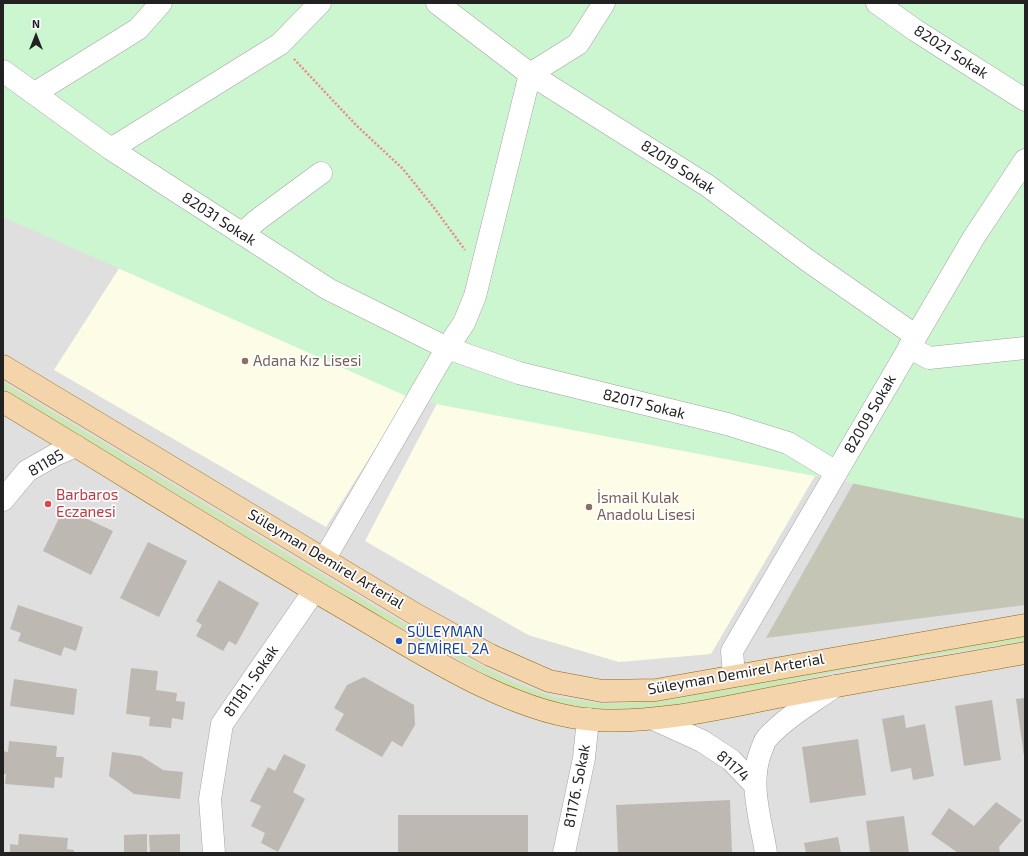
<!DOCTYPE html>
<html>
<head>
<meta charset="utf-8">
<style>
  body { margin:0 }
  #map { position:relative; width:1028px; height:856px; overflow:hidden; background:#f1eee9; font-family:"Exo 2",sans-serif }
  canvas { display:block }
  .frame { position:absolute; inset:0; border:4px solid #222; pointer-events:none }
  .north { position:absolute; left:16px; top:16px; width:40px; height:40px; -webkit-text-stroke:3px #fff; paint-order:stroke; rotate:0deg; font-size:11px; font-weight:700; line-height:16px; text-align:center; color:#222 }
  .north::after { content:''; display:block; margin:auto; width:14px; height:18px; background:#222; clip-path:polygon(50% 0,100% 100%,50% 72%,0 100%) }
</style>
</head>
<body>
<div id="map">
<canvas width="1028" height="856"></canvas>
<div class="frame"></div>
<div class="north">N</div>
</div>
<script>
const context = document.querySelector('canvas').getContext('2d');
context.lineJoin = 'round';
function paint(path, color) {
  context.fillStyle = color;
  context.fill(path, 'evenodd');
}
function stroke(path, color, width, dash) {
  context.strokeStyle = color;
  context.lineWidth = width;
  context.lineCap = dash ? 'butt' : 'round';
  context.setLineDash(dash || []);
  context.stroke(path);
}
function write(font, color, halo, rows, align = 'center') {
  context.font = font + ' "Exo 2",sans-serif';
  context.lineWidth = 3.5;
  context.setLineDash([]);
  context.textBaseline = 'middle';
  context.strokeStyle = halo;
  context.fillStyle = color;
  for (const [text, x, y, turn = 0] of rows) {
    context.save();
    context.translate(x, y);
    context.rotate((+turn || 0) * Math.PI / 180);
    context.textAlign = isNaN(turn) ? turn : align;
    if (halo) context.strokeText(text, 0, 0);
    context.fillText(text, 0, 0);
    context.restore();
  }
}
paint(new Path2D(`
  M3,3H1025V853H3Z`), '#e0dfdf');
paint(new Path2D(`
  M168,192L436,352L326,527L54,370Z
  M455,369L816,474L711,654L619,662L528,635L365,541Z`), '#fdfde7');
paint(new Path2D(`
  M1025,349V605L766,638L921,364Z`), '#c5c5b5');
paint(new Path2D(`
  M3,382L380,610L446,647L513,682L554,697L605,704L662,701L760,682L1025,636V641L848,669L761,689L663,708L605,711L553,703L510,687L377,615L3,389Z`), '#cde6b5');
paint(new Path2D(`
  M3,3H1025V519L846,482L415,400L3,217Z`), '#ccf6cf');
paint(new Path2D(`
  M64,508L113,531L91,575L43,551Z
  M148,542L187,561L159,617L120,598Z
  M219,580L259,603L236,645L229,641L223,651L196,636L202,625L196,621Z
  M18,605L83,627L76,651L64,647L61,656L18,641L21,633L10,629Z
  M131,668L158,671L156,690L177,693L176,701L185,702L183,720L172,718L171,728L149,726L150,717L126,714Z
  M364,677L414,705L415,725L402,747L392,741L382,757L335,730L344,714L334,708L347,685Z
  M14,679L77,689L74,715L10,706Z
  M1025,698V755L1024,756L1016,699Z
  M992,700L1001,760L964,766L955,706Z
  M904,715L906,728L925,724L934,776L913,780L911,768L891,772L882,719Z
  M858,739L866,795L810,803L802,747Z
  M9,741L57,746L56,757H64L62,778L55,777L54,788L5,784L6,774H3V751L8,752Z
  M112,752L141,756L163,770L183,772L180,799L134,794L109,776Z
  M284,754L306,765L293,792L305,799L278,852L261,843L265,833L251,826L261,806L250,801L268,767L275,771Z
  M730,800L732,853H618L616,805Z
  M996,802L1022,820L999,847L1000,853H958L931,834L949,808L974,826Z
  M398,815H528V853H398Z
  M904,816L909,853H870L866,821Z
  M19,834L68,838L67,849L74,850V853H10V844L18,845Z
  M147,834V853H124V835Z
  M180,834V853H150L149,835Z
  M838,837L841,853H806L804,843Z`), '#beb8b2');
const minor = new Path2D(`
  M437,3L530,74L708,186L807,260L916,336
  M877,3L915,30L1025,100
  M3,71L111,149L328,289L447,348L519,373L727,424L788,443L836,472
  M35,93L138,29L161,3
  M111,149L280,44L320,3
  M242,234L256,221L321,173
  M909,347L929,358L1025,348
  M3,500L27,471L55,455L76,446
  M325,558L447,348L464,323L475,296L530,74L578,44L604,3
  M734,675L732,651L974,237L1025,160
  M656,720L702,741L731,760L754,784
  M214,853L210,799L222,724L314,591
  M564,853L584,758L588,719
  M766,853C761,820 748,784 761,751C763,747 764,741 767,738C786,717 813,702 835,686`);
const major = new Path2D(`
  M3,366L415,614L490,655L549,681L602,691L656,690L1025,625
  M3,402C118,471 231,543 347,610C418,651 513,715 595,720C662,724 728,706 794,694C871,679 948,667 1025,653`);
stroke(minor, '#a3a3a3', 23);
stroke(major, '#92660e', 23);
stroke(new Path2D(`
  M294,59L356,125L403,169L435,209L465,250`), '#ee897d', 2.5, [2, 2]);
stroke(minor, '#fff', 22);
stroke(major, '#f4d5ab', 22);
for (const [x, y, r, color] of [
  [245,361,4,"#8d6e63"],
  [48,504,4,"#e0444e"],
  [589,507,4,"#8d6e63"],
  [399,641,4,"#1a4fb4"]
]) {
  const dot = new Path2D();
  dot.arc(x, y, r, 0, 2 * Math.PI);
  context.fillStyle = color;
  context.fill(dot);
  stroke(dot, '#fff', 1.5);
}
write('15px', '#222', '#fff', [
  ["82021 Sokak",951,52,33],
  ["82019 Sokak",678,167,33],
  ["82031 Sokak",219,219,33],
  ["82017 Sokak",644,404,14],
  ["82009 Sokak",870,414,-60],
  ["81185",46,463,-30],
  ["Süleyman Demirel Arterial",326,559,31],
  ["Süleyman Demirel Arterial",736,674,-10],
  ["81181. Sokak",251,681,-55],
  ["81174",733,766,41],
  ["81176. Sokak",577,786,-79]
]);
write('15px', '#785e54', '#fff', [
  ["Adana Kız Lisesi",253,361],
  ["İsmail Kulak",597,498],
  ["Anadolu Lisesi",597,515]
], 'left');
write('15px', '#be3a42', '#fff', [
  ["Barbaros",56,495],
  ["Eczanesi",56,512]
], 'left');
write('15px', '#164399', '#fff', [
  ["SÜLEYMAN",407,632],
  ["DEMİREL 2A",407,649]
], 'left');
</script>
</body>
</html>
